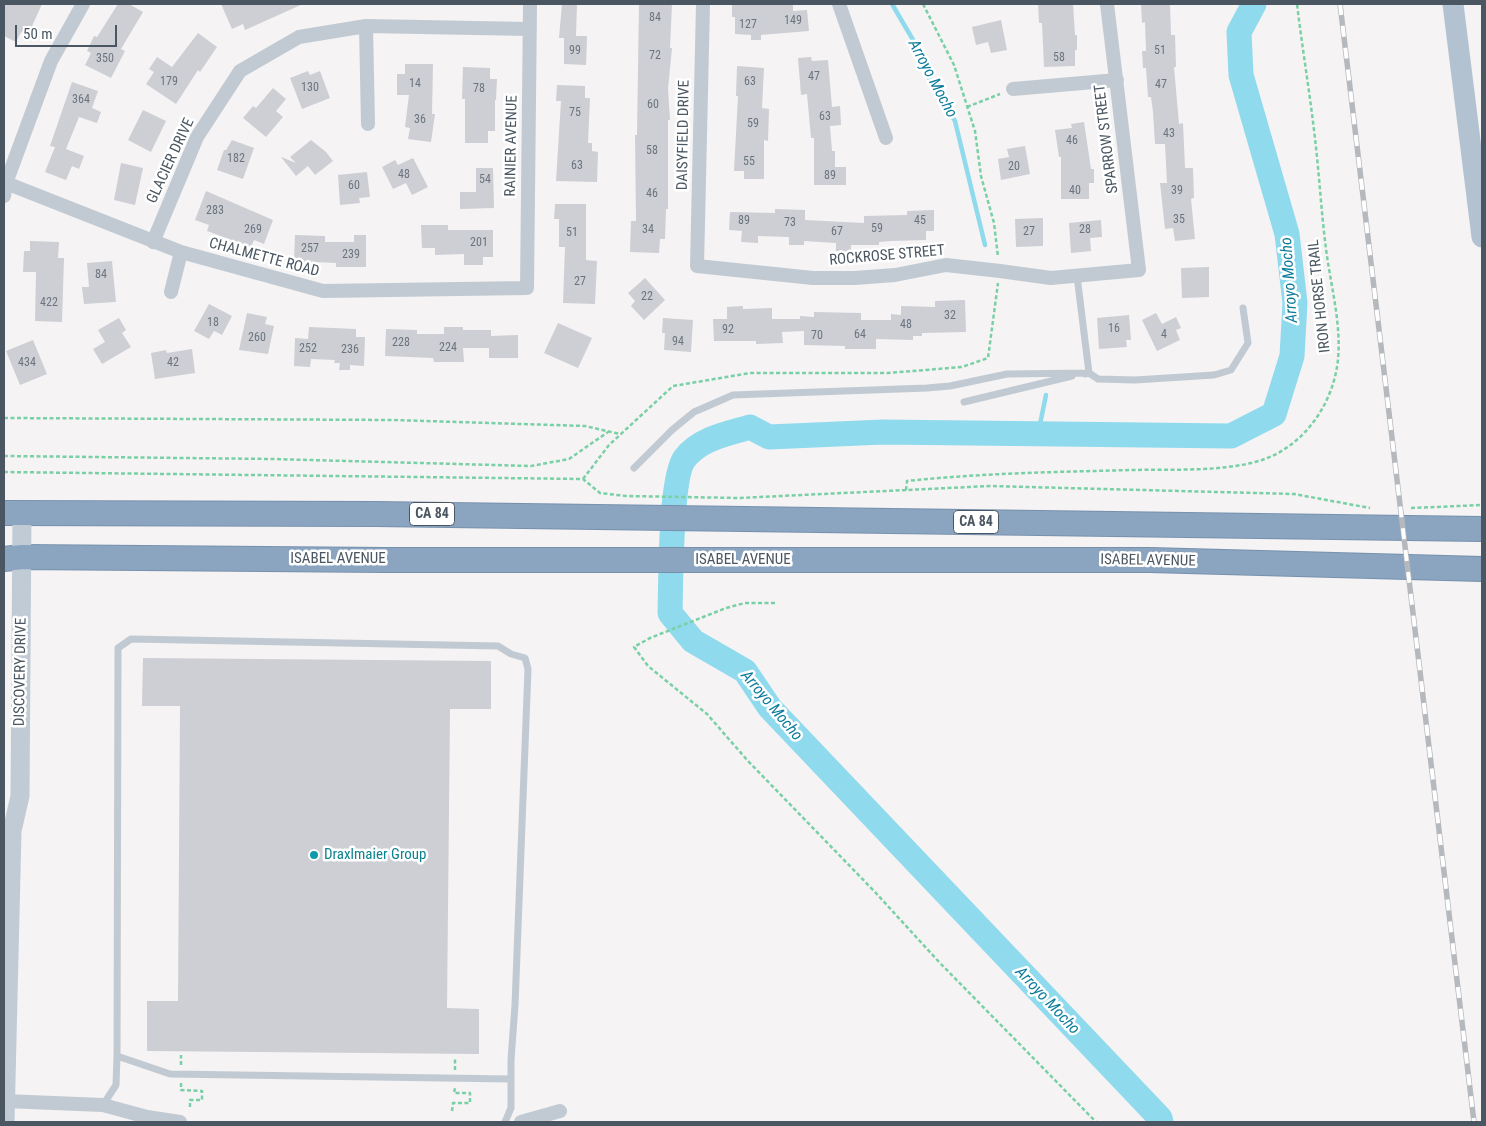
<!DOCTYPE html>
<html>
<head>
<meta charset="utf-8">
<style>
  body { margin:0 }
  #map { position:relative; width:1486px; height:1126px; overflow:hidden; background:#f5f3f3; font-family:"Roboto Condensed",sans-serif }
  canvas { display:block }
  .frame { position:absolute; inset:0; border:5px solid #4a5661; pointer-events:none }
  .scale { position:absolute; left:15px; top:25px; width:102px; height:22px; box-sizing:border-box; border:2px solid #4a5661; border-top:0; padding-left:6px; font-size:15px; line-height:18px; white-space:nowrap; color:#4a5661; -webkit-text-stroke:4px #fff; paint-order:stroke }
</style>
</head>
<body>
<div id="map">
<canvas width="1486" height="1126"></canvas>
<div class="frame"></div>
<div class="scale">50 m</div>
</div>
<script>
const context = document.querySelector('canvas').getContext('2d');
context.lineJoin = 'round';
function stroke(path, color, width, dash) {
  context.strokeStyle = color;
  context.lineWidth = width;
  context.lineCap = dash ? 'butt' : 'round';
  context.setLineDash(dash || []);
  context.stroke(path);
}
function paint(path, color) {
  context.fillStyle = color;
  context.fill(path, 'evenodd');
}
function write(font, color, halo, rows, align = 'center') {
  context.font = font + ' "Roboto Condensed",sans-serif';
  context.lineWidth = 5;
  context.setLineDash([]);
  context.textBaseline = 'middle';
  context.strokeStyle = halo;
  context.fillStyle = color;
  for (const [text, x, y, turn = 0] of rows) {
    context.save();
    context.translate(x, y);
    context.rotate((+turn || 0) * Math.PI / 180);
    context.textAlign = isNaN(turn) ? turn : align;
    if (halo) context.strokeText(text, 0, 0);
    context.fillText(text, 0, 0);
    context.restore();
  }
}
stroke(new Path2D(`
  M892,4L916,45L929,78L955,121L985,245
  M1038,434L1046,395`), '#90daee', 4.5);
stroke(new Path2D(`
  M1161,1122L1160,1118L770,708L745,671L693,641L670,613C671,584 670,476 685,458C701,438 727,434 750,427L769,437L883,432L1231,436L1274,414L1292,356L1295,303L1287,234L1241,75L1239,32L1254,4`), '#90daee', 25);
paint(new Path2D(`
  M4,4H42L28,35L21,32L16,42L4,36Z
  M118,4H129L143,12L121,49L125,51L111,78L85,65L91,53L87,51L94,36L97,37Z
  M221,4H303L245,30L243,24L232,29Z
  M562,4H577L576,36H587L586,65L564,64V38H559Z
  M639,4H672L670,48H672L668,89L670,120H668V209H666L665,239H660L659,253L630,252L631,221H636L635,135H637Z
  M732,4H793V11L807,10L809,31L761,35V40H751V35L735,34V17H732Z
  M1038,4H1073L1075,35H1077V50H1075V66L1044,67L1042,23H1039Z
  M1141,4H1170L1171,35H1175L1176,67H1174L1179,124L1183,123L1185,168H1193L1194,198L1191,199L1195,239L1175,241L1173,228L1165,229L1160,183H1167L1165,144H1155L1153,112L1151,97H1148L1146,68H1143L1142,51H1146L1145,22L1142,23Z
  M1001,20L1007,50L991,53L988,42L976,45L972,27Z
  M198,33L217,47L200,72L198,70L176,104L146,84L154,72L149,69L157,57L172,67Z
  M811,57L812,61L828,60L832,107L840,106L841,125L830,126L832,151H835V167H846V185H814V138H811L807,94L801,95L798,58Z
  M405,64H433L432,114H435L431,142L408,139L410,128L405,127L409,95H397V74H405Z
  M737,66L764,68L762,108L769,109L768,141L764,140V179H744V171H734L738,96H736Z
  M463,67L490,68V79H497L496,100H495V131H488V143H465V99H462Z
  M308,71L310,75L320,71L330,98L302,109L290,78Z
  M72,82L98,91L92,108L101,112L97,123L79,117L66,149L84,156L79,169L72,166L66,180L45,172L55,147L50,146Z
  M557,85L585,86V98H590L588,143H592V151L598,152L597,182L556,181L561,101H556Z
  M273,88L286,99L276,111L283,117L266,137L243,118L253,106L256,108Z
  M143,110L166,121L151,152L128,140Z
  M1084,122L1091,169H1094V183H1089V199H1061V157H1059L1055,130L1072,128L1071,124Z
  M232,140L254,148L243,179L217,170L224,150H226Z
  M311,140L326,152L333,161L315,175L308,166L296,176L281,157L296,163L290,157Z
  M1025,146L1030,174L1001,180L998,159L1009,157L1007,149Z
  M413,158L428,187L412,195L406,183L393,189L382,167L395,160L398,165Z
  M121,163L143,168L135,205L114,200Z
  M476,168H493L494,208L460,209V192H476Z
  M367,172L370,197L359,198L360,203L340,205L338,175Z
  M206,191L273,220L264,244L254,240L251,247L207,231L209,225L195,220Z
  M555,204H586V260L597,261L595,304L563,303L565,247H559V219H554Z
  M775,209L805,210V220L864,223V216L907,215V211L934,210V231H926V240L891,241L879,242V245H851V252L836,251V243L804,241V245H789V237L758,236V243L741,242L742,231L729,230L730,212L775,213Z
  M1043,218V246L1016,247L1015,219Z
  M1101,220L1102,237L1090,238L1091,251L1071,253L1069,223Z
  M421,225H448V230H493V257H483V265H464V254L435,255V248H422Z
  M295,235L325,236V242H354V235H366V267H336V263L294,261Z
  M30,241L59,242L58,258H64L62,322L35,321L36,272H23L24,251H30Z
  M112,261L116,302L84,304L82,287H89L87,263Z
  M1209,267V297L1182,298L1181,268Z
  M645,278L665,300L644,320L631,306L635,301L628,293Z
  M965,300L966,332L922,333V336H913V340L876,339V349H845V346L804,345V331L782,332L783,343L756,344V341H714L713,319H727V307L743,306V309L772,308V319H800V316L814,317V312L861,313V320H891V314L901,315V306L935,307V301Z
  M209,304L232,316L222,335L214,331L209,339L194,331Z
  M247,313L267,317L265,324L274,326L268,354L239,350Z
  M1156,313L1162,324L1176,317L1181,328L1176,330L1180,340L1157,351L1142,320Z
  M1129,315L1131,340H1126L1127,347L1099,349L1097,318Z
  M119,318L126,330L122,333L131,347L102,364L93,349L105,342L98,330Z
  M663,318L693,320L691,352L664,350L665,333H662Z
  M558,323L592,338L578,368L544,353Z
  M309,327L356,329V337H365L364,366L350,365V370H339L340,363H334L335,360L311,359L310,367L294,366L295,338L308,339Z
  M444,327H463V330H491V336L518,335V358H489V348H463L464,362H434L433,358L385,356L386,329L417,330V334H444Z
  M33,340L47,374L20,385L6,351Z
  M192,349L195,373L155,379L151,353L166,350L167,353Z
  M143,658L491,661V709H450L447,1008L479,1009V1054L147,1051V1001H178L180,706H142Z`), '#cdcfd5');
const highway = new Path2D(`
  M4,513L375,514L1482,529
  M4,559L22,557L385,560H1150L1482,569`);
stroke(highway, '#7690ad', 26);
stroke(new Path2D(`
  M923,4L954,65L975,131L981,176L994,223L998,257
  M967,107L1000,94
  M4,418L394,420L585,426L620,434
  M4,456L273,459L531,466L569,459L608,432
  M4,472L583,479L600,493L626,496L739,498L990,486L1294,494L1370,508
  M583,479L609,445L673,386L750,373H888L962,367L988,358L998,283
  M906,490L907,481C982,473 1057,472 1132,470C1172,469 1216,472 1255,462C1299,451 1330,410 1337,367C1343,329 1331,288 1326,249C1321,210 1319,170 1314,130C1309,88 1302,46 1297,4
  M1411,508L1482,505
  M775,603H745L726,608L650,638L634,647L648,666L707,714L748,761L875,892L939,962L1096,1122
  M181,1065V1055
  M455,1070V1059
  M181,1083V1090L202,1091V1100H190V1107
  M452,1111L453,1103H470V1093H454L455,1088`), '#7ad0a6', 2.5, [4, 2.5]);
stroke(new Path2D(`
  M1077,276L1089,373L1085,374
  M964,402L1072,376
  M634,468L672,430L694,412L733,395L927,388L950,386L1007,374L1089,373L1098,379L1135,380L1214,375L1231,370L1248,343L1243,308
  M103,1105L116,1085L117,1056
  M505,1122L511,1108V1060L515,1005L528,669L525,658L511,654L498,646L131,639L118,648L117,1056L170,1074L511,1079`), '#c1cad2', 7);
stroke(new Path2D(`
  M703,4L697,266L813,278H855L895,275L946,265L1000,271L1051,278L1139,270L1107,4
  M839,4L886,138
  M366,26L368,124
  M1013,89L1117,80
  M6,183L181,252L323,291L527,288L530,4
  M4,196L6,183L51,61L83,4
  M153,242L197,137L240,71L299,37L366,26L530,29
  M171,292L181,252
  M5,1101L103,1105L147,1117L180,1122
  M521,1122L560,1111`), '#c1cad2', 14);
stroke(new Path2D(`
  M5,1122L12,831L20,796L22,513`), '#c1cbd6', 19);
stroke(new Path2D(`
  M1453,4L1482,237`), '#b3c2d1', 21);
stroke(highway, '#8ba5c1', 24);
const rail = new Path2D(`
  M1340,4L1474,1122`);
stroke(rail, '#b5b8bd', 5.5);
stroke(rail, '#fff', 4, [11]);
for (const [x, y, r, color] of [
  [314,855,5,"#0f9aa8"]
]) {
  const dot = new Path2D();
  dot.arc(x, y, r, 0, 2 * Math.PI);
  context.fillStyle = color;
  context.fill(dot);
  stroke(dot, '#fff', 2);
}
write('12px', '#6b747e', null, [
  ["84",655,18],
  ["149",793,21],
  ["127",748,25],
  ["99",575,51],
  ["51",1160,51],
  ["72",655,56],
  ["58",1059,58],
  ["350",105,59],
  ["47",814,77],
  ["179",169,82],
  ["63",750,82],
  ["14",415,84],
  ["47",1161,85],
  ["130",310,88],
  ["78",479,89],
  ["364",81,100],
  ["60",653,105],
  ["75",575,113],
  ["63",825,117],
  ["36",420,120],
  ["59",753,124],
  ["43",1169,134],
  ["46",1072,141],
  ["58",652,151],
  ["182",236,159],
  ["55",749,162],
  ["63",577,166],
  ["20",1014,167],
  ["48",404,175],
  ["89",830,176],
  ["54",485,180],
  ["60",354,186],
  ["40",1075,191],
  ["39",1177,191],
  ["46",652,194],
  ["283",215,211],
  ["35",1179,220],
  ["89",744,221],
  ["45",920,221],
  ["73",790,223],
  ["59",877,229],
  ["269",253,230],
  ["34",648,230],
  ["28",1085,230],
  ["67",837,232],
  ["27",1029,232],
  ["51",572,233],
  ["201",479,243],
  ["257",310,249],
  ["239",351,255],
  ["84",101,275],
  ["27",580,282],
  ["22",647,297],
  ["422",49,303],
  ["32",950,316],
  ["18",213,323],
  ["48",906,325],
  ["16",1114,329],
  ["92",728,330],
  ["64",860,335],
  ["4",1164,335],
  ["70",817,336],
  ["260",257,338],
  ["94",678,342],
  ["228",401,343],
  ["224",448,348],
  ["252",308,349],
  ["236",350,350],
  ["434",27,363],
  ["42",173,363]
]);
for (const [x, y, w] of [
  [432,514,45],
  [976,522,45]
]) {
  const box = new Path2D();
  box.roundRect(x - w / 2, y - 11.5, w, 23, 4);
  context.fillStyle = '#fff';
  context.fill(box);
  stroke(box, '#4a5661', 1);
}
write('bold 14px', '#4a5661', null, [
  ["CA 84",432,514],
  ["CA 84",976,522]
]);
write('15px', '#4a5661', '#fff', [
  ["DAISYFIELD DRIVE",684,135,-89],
  ["SPARROW STREET",1107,139,-97],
  ["RAINIER AVENUE",512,146,-89],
  ["GLACIER DRIVE",171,161,-65],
  ["ROCKROSE STREET",887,256,-5],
  ["CHALMETTE ROAD",264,258,15],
  ["IRON HORSE TRAIL",1320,296,-96],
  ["ISABEL AVENUE",338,559],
  ["ISABEL AVENUE",743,560],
  ["ISABEL AVENUE",1148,561,1],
  ["DISCOVERY DRIVE",21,672,-89]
]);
write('15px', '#0d838f', '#fff', [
  ["Draxlmaier Group",324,855]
], 'left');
write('italic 16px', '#0c7c9b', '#fff', [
  ["Arroyo Mocho",932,79,62],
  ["Arroyo Mocho",1290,280,-94],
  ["Arroyo Mocho",771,706,50],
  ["Arroyo Mocho",1047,1001,47]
]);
</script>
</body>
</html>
